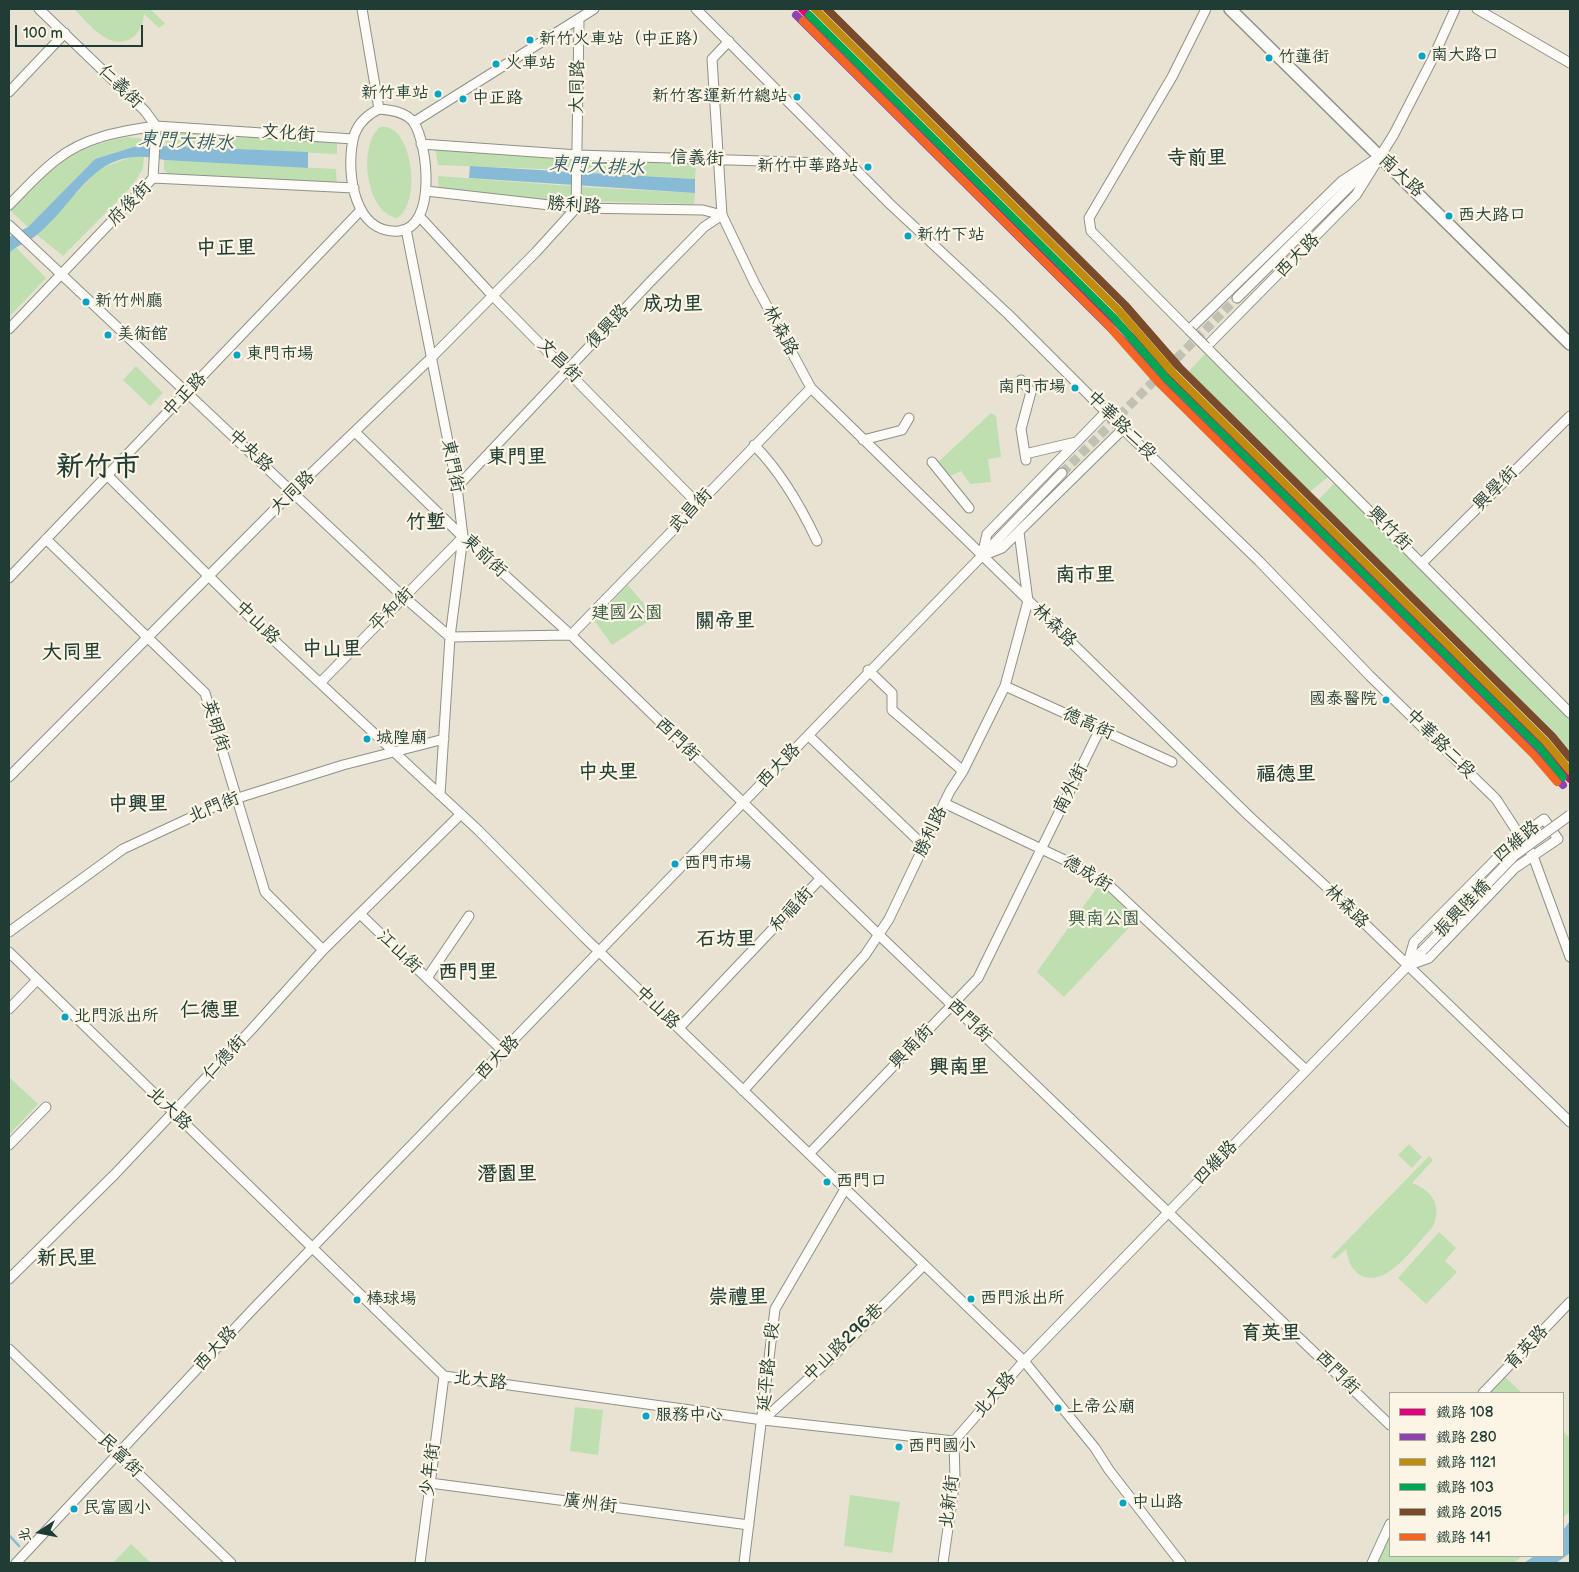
<!DOCTYPE html>
<html>
<head>
<meta charset="utf-8">
<style>
  body { margin:0 }
  #map { position:relative; width:1579px; height:1572px; overflow:hidden; background:#e8e2d3; font-family:"Balsamiq Sans","LXGW WenKai TC",sans-serif }
  canvas { display:block }
  .frame { position:absolute; inset:0; border:10px solid #1f3d34; pointer-events:none }
  .legend { position:absolute; left:1389px; top:1392px; width:175px; height:165px; box-sizing:border-box; background:#fcf5e5; border:1px solid #a4ab9e; margin:0; padding:6px 9px; list-style:none; font-size:15px; color:#1f3d34 }
  .legend li { display:flex; align-items:center; gap:10px; height:25px }
  .legend b { width:25px; border:1px solid #a4ab9e }
  .north { position:absolute; left:15px; top:1507px; width:50px; height:50px; -webkit-text-stroke:4px #fcf5e5; paint-order:stroke; rotate:259deg; font-size:14px; font-weight:700; line-height:20px; text-align:center; color:#1f3d34 }
  .north::after { content:''; display:block; margin:auto; width:18px; height:22px; background:#1f3d34; clip-path:polygon(50% 0,100% 100%,50% 72%,0 100%) }
  .scale { position:absolute; left:15px; top:25px; width:128px; height:22px; box-sizing:border-box; border:2px solid #1f3d34; border-top:0; padding-left:6px; font-size:15px; line-height:18px; white-space:nowrap; color:#1f3d34; -webkit-text-stroke:4px #fcf5e5; paint-order:stroke }
</style>
</head>
<body>
<div id="map">
<canvas width="1579" height="1572"></canvas>
<div class="frame"></div>
<ul class="legend">
<li><b style="height:6px;background:#e5007d"></b>鐵路 108</li>
<li><b style="height:6px;background:#8e44ad"></b>鐵路 280</li>
<li><b style="height:6px;background:#c18c0d"></b>鐵路 1121</li>
<li><b style="height:6px;background:#00a651"></b>鐵路 103</li>
<li><b style="height:6px;background:#7a4b2a"></b>鐵路 2015</li>
<li><b style="height:6px;background:#f26522"></b>鐵路 141</li>
</ul>
<div class="north">北</div>
<div class="scale">100 m</div>
</div>
<script>
const context = document.querySelector('canvas').getContext('2d');
context.lineJoin = 'round';
function paint(path, color) {
  context.fillStyle = color;
  context.fill(path, 'evenodd');
}
function stroke(path, color, width, dash) {
  context.strokeStyle = color;
  context.lineWidth = width;
  context.lineCap = dash ? 'butt' : 'round';
  context.setLineDash(dash || []);
  context.stroke(path);
}
function write(font, color, halo, rows, align = 'center') {
  context.font = font + ' "Balsamiq Sans","LXGW WenKai TC",sans-serif';
  context.lineWidth = 4.5;
  context.setLineDash([]);
  context.textBaseline = 'middle';
  context.strokeStyle = halo;
  context.fillStyle = color;
  for (const [text, x, y, turn = 0] of rows) {
    context.save();
    context.translate(x, y);
    context.rotate((+turn || 0) * Math.PI / 180);
    context.textAlign = isNaN(turn) ? turn : align;
    if (halo) context.strokeText(text, 0, 0);
    context.fillText(text, 0, 0);
    context.restore();
  }
}
paint(new Path2D(`
  M74,9H150L165,23L159,28L144,14C143,24 140,32 132,38C108,52 89,23 74,9Z
  M380,127C412,121 423,203 397,218C365,212 358,145 380,127Z
  M165,132L337,140V154L166,146Z
  M127,137L145,139L144,148L132,147L95,159L28,227L11,211V209C53,167 66,149 127,137Z
  M435,148L571,158V170L438,165Z
  M144,155L143,169L132,186L63,256L37,235L99,169L134,156Z
  M584,159L696,164L695,179L583,172Z
  M164,160L336,169L337,186L168,174L164,170Z
  M438,176L571,186V203L439,191Z
  M582,187L695,193L694,204L581,201Z
  M9,240L46,278L9,317Z
  M1205,354L1328,477L1307,494L1187,373Z
  M136,366L163,393L150,406L123,380Z
  M991,413L996,416L1001,457L988,459L991,482L970,484L961,471L948,477L936,464Z
  M1335,483L1570,720V756L1316,502Z
  M628,585L655,617L612,645L594,620Z
  M1098,886L1106,889L1140,916L1064,997L1037,972Z
  M9,1077L38,1104L9,1135Z
  M1409,1144L1422,1157L1412,1168L1398,1155Z
  M1429,1156L1433,1160L1412,1183C1433,1190 1443,1208 1432,1228C1415,1245 1386,1290 1360,1275C1350,1269 1348,1259 1346,1249L1335,1259L1331,1257Z
  M1439,1232L1456,1248L1445,1261L1457,1272L1426,1304L1398,1278Z
  M1502,1374L1522,1393H1483Z
  M575,1407L603,1410L598,1455L570,1451Z
  M1563,1431L1570,1438V1512L1563,1517Z
  M850,1495L900,1502L892,1553L844,1546Z
  M1390,1526V1556H1522L1514,1563H1373Z
  M131,1544L151,1563H113Z`), '#bfdfb0');
paint(new Path2D(`
  M166,146L308,152V168L164,160C95,143 81,198 38,234C29,242 17,245 9,253V237L28,227L95,159L133,147Z
  M470,166L695,179V193L469,178Z
  M1570,1521V1553L1556,1563H1524L1534,1556H1563V1530Z`), '#87bad5');
stroke(new Path2D(`
  M9,1535L19,1546`), '#87bad5', 2.5);
stroke(new Path2D(`
  M1062,473L1237,298`), '#c0c1b3', 9, [9, 4.5]);
const minor = new Path2D(`
  M39,9L145,111L156,126L153,178
  M362,9L379,109
  M696,9L891,205L1009,315L1106,412L987,534L982,555
  M1206,9L1172,77L1089,218L1091,231L1189,330L1342,181L1377,158
  M1455,9L1432,60L1394,134L1356,195L1206,347L1570,713
  M1477,9L1570,63
  M729,41L712,59L722,215L754,282L811,388L1249,816L1332,892L1570,1122
  M9,92L65,33
  M379,109C391,110 407,112 414,123C428,145 437,227 399,231C354,235 346,173 353,140C356,125 367,115 379,109Z
  M414,122L594,9
  M421,144L578,155L853,164
  M426,191L576,208L703,210L722,215
  M9,205C24,190 39,173 56,160C84,137 121,131 156,126L353,139
  M420,217L492,295L698,504
  M9,225L396,590L450,637L571,635
  M406,229L457,487L463,537L450,637L440,795
  M1237,298L1367,169
  M9,329L153,178L354,188
  M1021,380L1031,392L1021,429L1026,460
  M356,433L463,537L571,635L878,934L1390,1425
  M863,440L902,430L909,418
  M754,445C781,472 801,507 817,541
  M1025,454L1076,442
  M932,462L969,508
  M107,475L263,630L478,830L584,937L1024,1361L1095,1448L1109,1470L1181,1563
  M457,487L651,281L704,227L722,215
  M46,539L205,693L265,892L323,950
  M984,555L1002,548L1123,429L1259,561L1370,676L1496,799L1533,856L1570,957
  M1422,563L1570,416
  M9,578L360,211
  M571,635L811,388
  M868,670L892,693V710L963,771
  M320,683L463,537
  M1005,686L1172,762
  M809,736L924,846
  M9,777L293,491L430,359L536,252L576,208L579,20
  M944,803L1071,863L1111,887L1306,1070
  M1544,819L1558,839L1515,868L1429,958L1407,966L1414,942L1515,840Z
  M360,914L504,1052
  M9,932L123,849L222,803L343,765L444,739
  M9,952L444,1376L763,1420L954,1441
  M427,978L469,916
  M9,1009L37,980
  M679,1028L821,878
  M743,1091L865,955L889,919L950,791L963,771L1005,686L1028,601L1019,532
  M9,1145L46,1107
  M809,1154L978,978L1100,729
  M9,1279L115,1174L251,1030L323,950L461,814
  M9,1349L231,1563
  M1483,1393L1570,1302
  M763,1420L827,1362L924,1265
  M954,1441L1024,1361L1426,947
  M430,1483L749,1525
  M16,1563L253,1309L1062,473
  M420,1563L444,1376
  M744,1563L775,1309L845,1189
  M943,1563L955,1479L954,1441
  M1372,1563L1390,1524`);
const major = new Path2D(`
  M1230,9L1570,344`);
stroke(minor, '#8f9188', 11);
stroke(major, '#8f9188', 14);
stroke(minor, '#fcfbf8', 9);
stroke(major, '#fcfbf8', 11);
const minorBridge = new Path2D(`
  M1189,330L1206,347
  M1106,412L1123,429
  M1426,947L1515,855L1570,815`);
stroke(minorBridge, '#8f9188', 11, []);
stroke(minorBridge, '#fcfbf8', 9);
stroke(new Path2D(`
  M802,9L1542,746L1570,779`), '#e5007d', 8);
stroke(new Path2D(`
  M796,15L1536,752L1563,785`), '#8e44ad', 8);
stroke(new Path2D(`
  M815,9L1119,311L1173,373L1546,742L1570,771`), '#c18c0d', 8);
stroke(new Path2D(`
  M809,15L1113,317L1167,379L1540,748L1563,777`), '#00a651', 8);
stroke(new Path2D(`
  M827,9L1125,305L1179,367L1552,736L1570,758`), '#7a4b2a', 8);
stroke(new Path2D(`
  M803,21L1106,323L1161,385L1533,754L1557,782`), '#f26522', 8);
for (const [x, y, r, color] of [
  [530,40,4.5,"#02a4c6"],
  [1422,56,4.5,"#02a4c6"],
  [1269,58,4.5,"#02a4c6"],
  [496,64,4.5,"#02a4c6"],
  [438,94,4.5,"#02a4c6"],
  [797,97,4.5,"#02a4c6"],
  [463,99,4.5,"#02a4c6"],
  [868,167,4.5,"#02a4c6"],
  [1449,216,4.5,"#02a4c6"],
  [908,236,4.5,"#02a4c6"],
  [86,302,4.5,"#02a4c6"],
  [108,335,4.5,"#02a4c6"],
  [237,355,4.5,"#02a4c6"],
  [1075,388,4.5,"#02a4c6"],
  [1386,700,4.5,"#02a4c6"],
  [367,739,4.5,"#02a4c6"],
  [675,864,4.5,"#02a4c6"],
  [65,1017,4.5,"#02a4c6"],
  [827,1182,4.5,"#02a4c6"],
  [971,1299,4.5,"#02a4c6"],
  [357,1300,4.5,"#02a4c6"],
  [1058,1408,4.5,"#02a4c6"],
  [646,1416,4.5,"#02a4c6"],
  [899,1447,4.5,"#02a4c6"],
  [1123,1503,4.5,"#02a4c6"],
  [74,1509,4.5,"#02a4c6"]
]) {
  const dot = new Path2D();
  dot.arc(x, y, r, 0, 2 * Math.PI);
  context.fillStyle = color;
  context.fill(dot);
  stroke(dot, '#fcf5e5', 2);
}
write('17px', '#1f3d34', '#fcf5e5', [
  ["新竹火車站（中正路）",539,40],
  ["南大路口",1431,56],
  ["竹蓮街",1278,58],
  ["火車站",505,64],
  ["新竹車站",429,94,"right"],
  ["新竹客運新竹總站",788,97,"right"],
  ["中正路",472,99],
  ["新竹中華路站",859,167,"right"],
  ["西大路口",1458,216],
  ["新竹下站",917,236],
  ["新竹州廳",95,302],
  ["美術館",117,335],
  ["東門市場",246,355],
  ["南門市場",1066,388,"right"],
  ["國泰醫院",1377,700,"right"],
  ["城隍廟",376,739],
  ["西門市場",684,864],
  ["北門派出所",74,1017],
  ["西門口",836,1182],
  ["西門派出所",980,1299],
  ["棒球場",366,1300],
  ["上帝公廟",1067,1408],
  ["服務中心",655,1416],
  ["西門國小",908,1447],
  ["中山路",1132,1503],
  ["民富國小",83,1509]
], 'left');
write('18px', '#1f3d34', '#fcf5e5', [
  ["仁義街",120,87,44],
  ["大同路",578,87,-89],
  ["文化街",288,134,4],
  ["信義街",697,159,2],
  ["南大路",1401,176,43],
  ["府後街",130,204,-46],
  ["勝利路",574,206,4],
  ["西大路",1298,256,-45],
  ["復興路",608,327,-47],
  ["林森路",780,331,62],
  ["文昌街",559,361,45],
  ["中正路",185,395,-46],
  ["中華路二段",1121,426,45],
  ["中央路",250,451,43],
  ["東門街",452,466,79],
  ["興學街",1496,489,-45],
  ["大同路",293,493,-44],
  ["武昌街",691,511,-46],
  ["興竹街",1389,529,45],
  ["東前街",484,556,43],
  ["平和街",392,610,-45],
  ["中山路",257,623,44],
  ["林森路",1054,626,44],
  ["德高街",1088,724,24],
  ["英明街",215,726,72],
  ["西門街",677,740,44],
  ["中華路二段",1440,744,45],
  ["西大路",779,766,-46],
  ["南外街",1071,789,-63],
  ["北門街",214,808,-22],
  ["勝利路",931,832,-65],
  ["四維路",1517,842,-40],
  ["德成街",1087,874,31],
  ["林森路",1346,907,45],
  ["振興陸橋",1463,909,-46],
  ["和福街",792,910,-47],
  ["江山街",399,952,44],
  ["中山路",657,1008,44],
  ["西門街",969,1021,44],
  ["興南街",912,1047,-46],
  ["仁德街",225,1058,-47],
  ["西大路",498,1058,-46],
  ["北大路",169,1109,44],
  ["四維路",1216,1163,-46],
  ["中山路296巷",844,1343,-44],
  ["育英路",1527,1348,-47],
  ["西大路",216,1349,-47],
  ["延平路一段",769,1367,-84],
  ["西門街",1337,1373,45],
  ["北大路",480,1381,7],
  ["北大路",995,1395,-49],
  ["民富街",120,1456,44],
  ["少年街",431,1470,-83],
  ["北新街",950,1502,-83],
  ["廣州街",590,1504,7]
]);
write('18px', '#385d47', '#fcf5e5', [
  ["建國公園",627,613],
  ["興南公園",1104,919]
]);
write('italic 19px', '#325d65', '#fcf5e5', [
  ["東門大排水",186,142,3],
  ["東門大排水",597,167,3]
]);
write('bold 20px', '#1f3d34', '#fcf5e5', [
  ["寺前里",1197,159],
  ["中正里",226,249],
  ["成功里",673,305],
  ["東門里",517,458],
  ["竹塹",426,523],
  ["南市里",1085,576],
  ["關帝里",725,622],
  ["中山里",332,650],
  ["大同里",72,653],
  ["中央里",608,773],
  ["福德里",1286,775],
  ["中興里",138,805],
  ["石坊里",726,940],
  ["西門里",468,973],
  ["仁德里",210,1011],
  ["興南里",959,1068],
  ["潛園里",507,1175],
  ["新民里",67,1259],
  ["崇禮里",738,1298],
  ["育英里",1271,1334]
]);
write('bold 28px', '#1f3d34', '#fcf5e5', [
  ["新竹市",98,468]
]);
</script>
</body>
</html>
